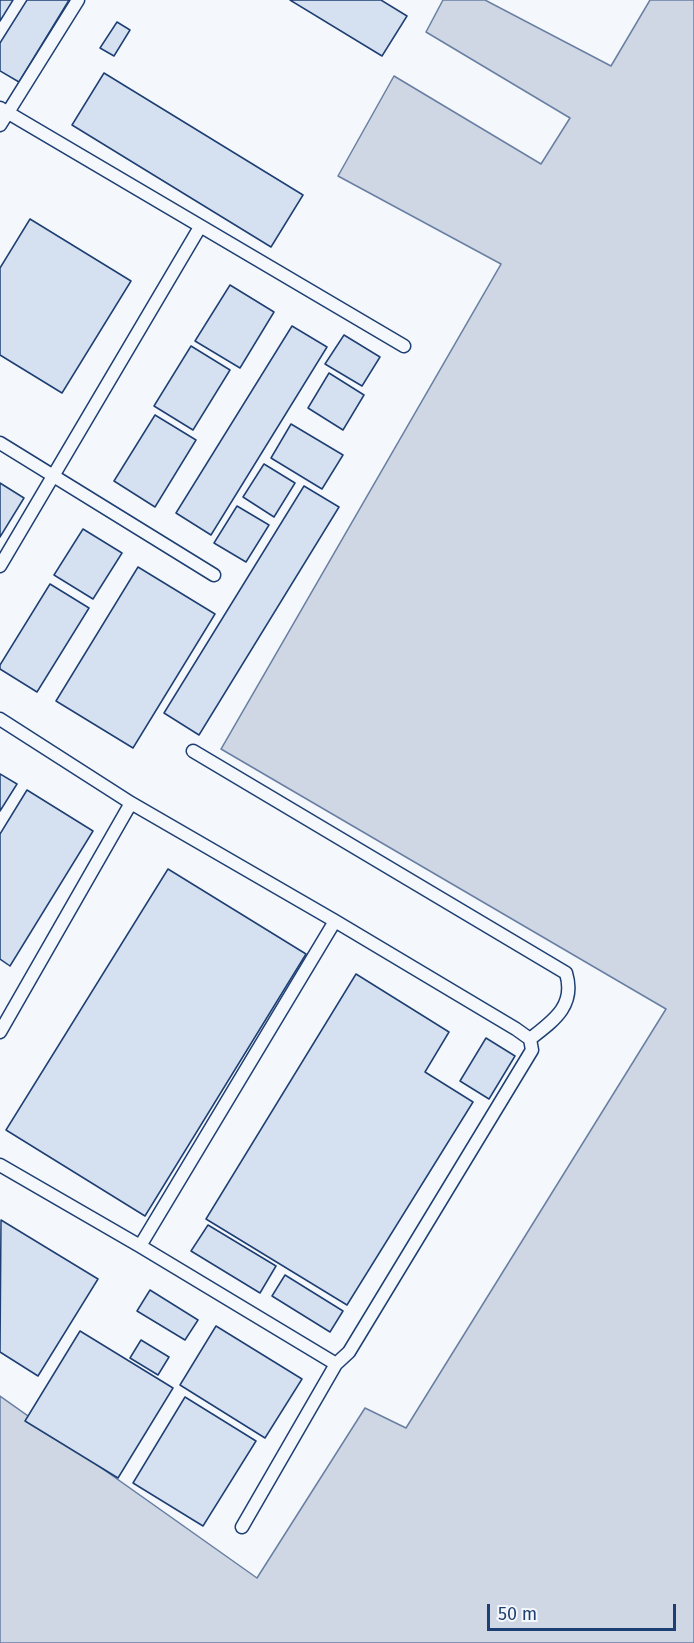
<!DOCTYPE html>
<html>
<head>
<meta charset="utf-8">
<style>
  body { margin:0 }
  #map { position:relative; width:694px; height:1643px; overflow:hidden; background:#f4f7fb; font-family:"Fira Sans",sans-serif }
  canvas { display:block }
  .scale { position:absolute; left:487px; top:1604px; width:189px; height:27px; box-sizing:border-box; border:3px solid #1d3f73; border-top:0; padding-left:8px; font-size:18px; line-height:21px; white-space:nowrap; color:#1d3f73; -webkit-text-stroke:4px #f4f7fb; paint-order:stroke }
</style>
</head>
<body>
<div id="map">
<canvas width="694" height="1643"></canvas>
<div class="scale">50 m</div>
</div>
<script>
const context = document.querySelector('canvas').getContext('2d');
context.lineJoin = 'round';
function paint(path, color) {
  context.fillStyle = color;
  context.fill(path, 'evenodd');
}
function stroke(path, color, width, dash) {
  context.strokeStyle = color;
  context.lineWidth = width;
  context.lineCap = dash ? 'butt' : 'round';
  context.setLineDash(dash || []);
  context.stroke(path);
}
const water = new Path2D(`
  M443,0H485L611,66L650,0H694V1643H0V1396L257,1578L365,1408L406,1428L666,1009L221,749L501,264L338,176L394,76L541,164L570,118L426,32Z`);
paint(water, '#cfd7e4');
stroke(water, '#687fa3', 1.5);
const building = new Path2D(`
  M0,0H13L0,21Z
  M27,0H69L19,82L0,71V43Z
  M290,0H381L407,16L382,56Z
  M117,22L130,30L114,56L100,48Z
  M104,73L303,195L271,247L72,125Z
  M30,219L131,281L62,393L0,355V268Z
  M230,285L274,312L240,368L195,341Z
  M292,326L327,347L211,535L176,513Z
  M344,335L380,357L362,386L325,364Z
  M191,346L230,370L193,430L154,406Z
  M329,373L364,395L343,430L308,408Z
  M155,415L196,440L155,507L114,481Z
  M291,424L343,455L322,489L271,458Z
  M264,464L295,483L274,517L243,497Z
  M0,483L24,498L0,537Z
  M304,486L339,507L199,735L164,713Z
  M237,506L269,525L246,562L214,543Z
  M83,529L122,553L93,599L54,575Z
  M138,567L215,614L133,748L56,701Z
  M50,584L89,608L37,692L0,669V665Z
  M0,774L17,784L0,811Z
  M27,790L93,831L10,966L0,959V834Z
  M168,869L306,954L145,1216L6,1130Z
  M356,974L449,1032L425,1072L473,1102L347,1305L206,1219Z
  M486,1038L515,1056L489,1099L460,1081Z
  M1,1220L98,1279L38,1376L0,1352Z
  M208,1225L276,1266L260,1293L191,1251Z
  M285,1275L343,1311L330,1332L272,1296Z
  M150,1290L198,1320L185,1340L137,1311Z
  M216,1326L302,1379L265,1438L180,1385Z
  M80,1331L173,1388L118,1478L25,1421Z
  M141,1340L169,1357L158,1375L130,1358Z
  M185,1397L256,1441L203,1526L133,1483Z`);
paint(building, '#d5e0f0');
stroke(building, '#1d3f73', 1.5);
const service = new Path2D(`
  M0,108L404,346
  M0,125L78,0
  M0,443L214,575
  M0,566L200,227
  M0,719L131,803L335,921L516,1029L530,1039L532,1050L349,1352L336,1364L140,1246L0,1165
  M193,751L566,973C576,1006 553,1021 530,1039
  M0,1032L131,803
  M140,1246L335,921
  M242,1527L336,1364`);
stroke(service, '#1d3f73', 15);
stroke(service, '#f4f7fb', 12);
</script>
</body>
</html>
